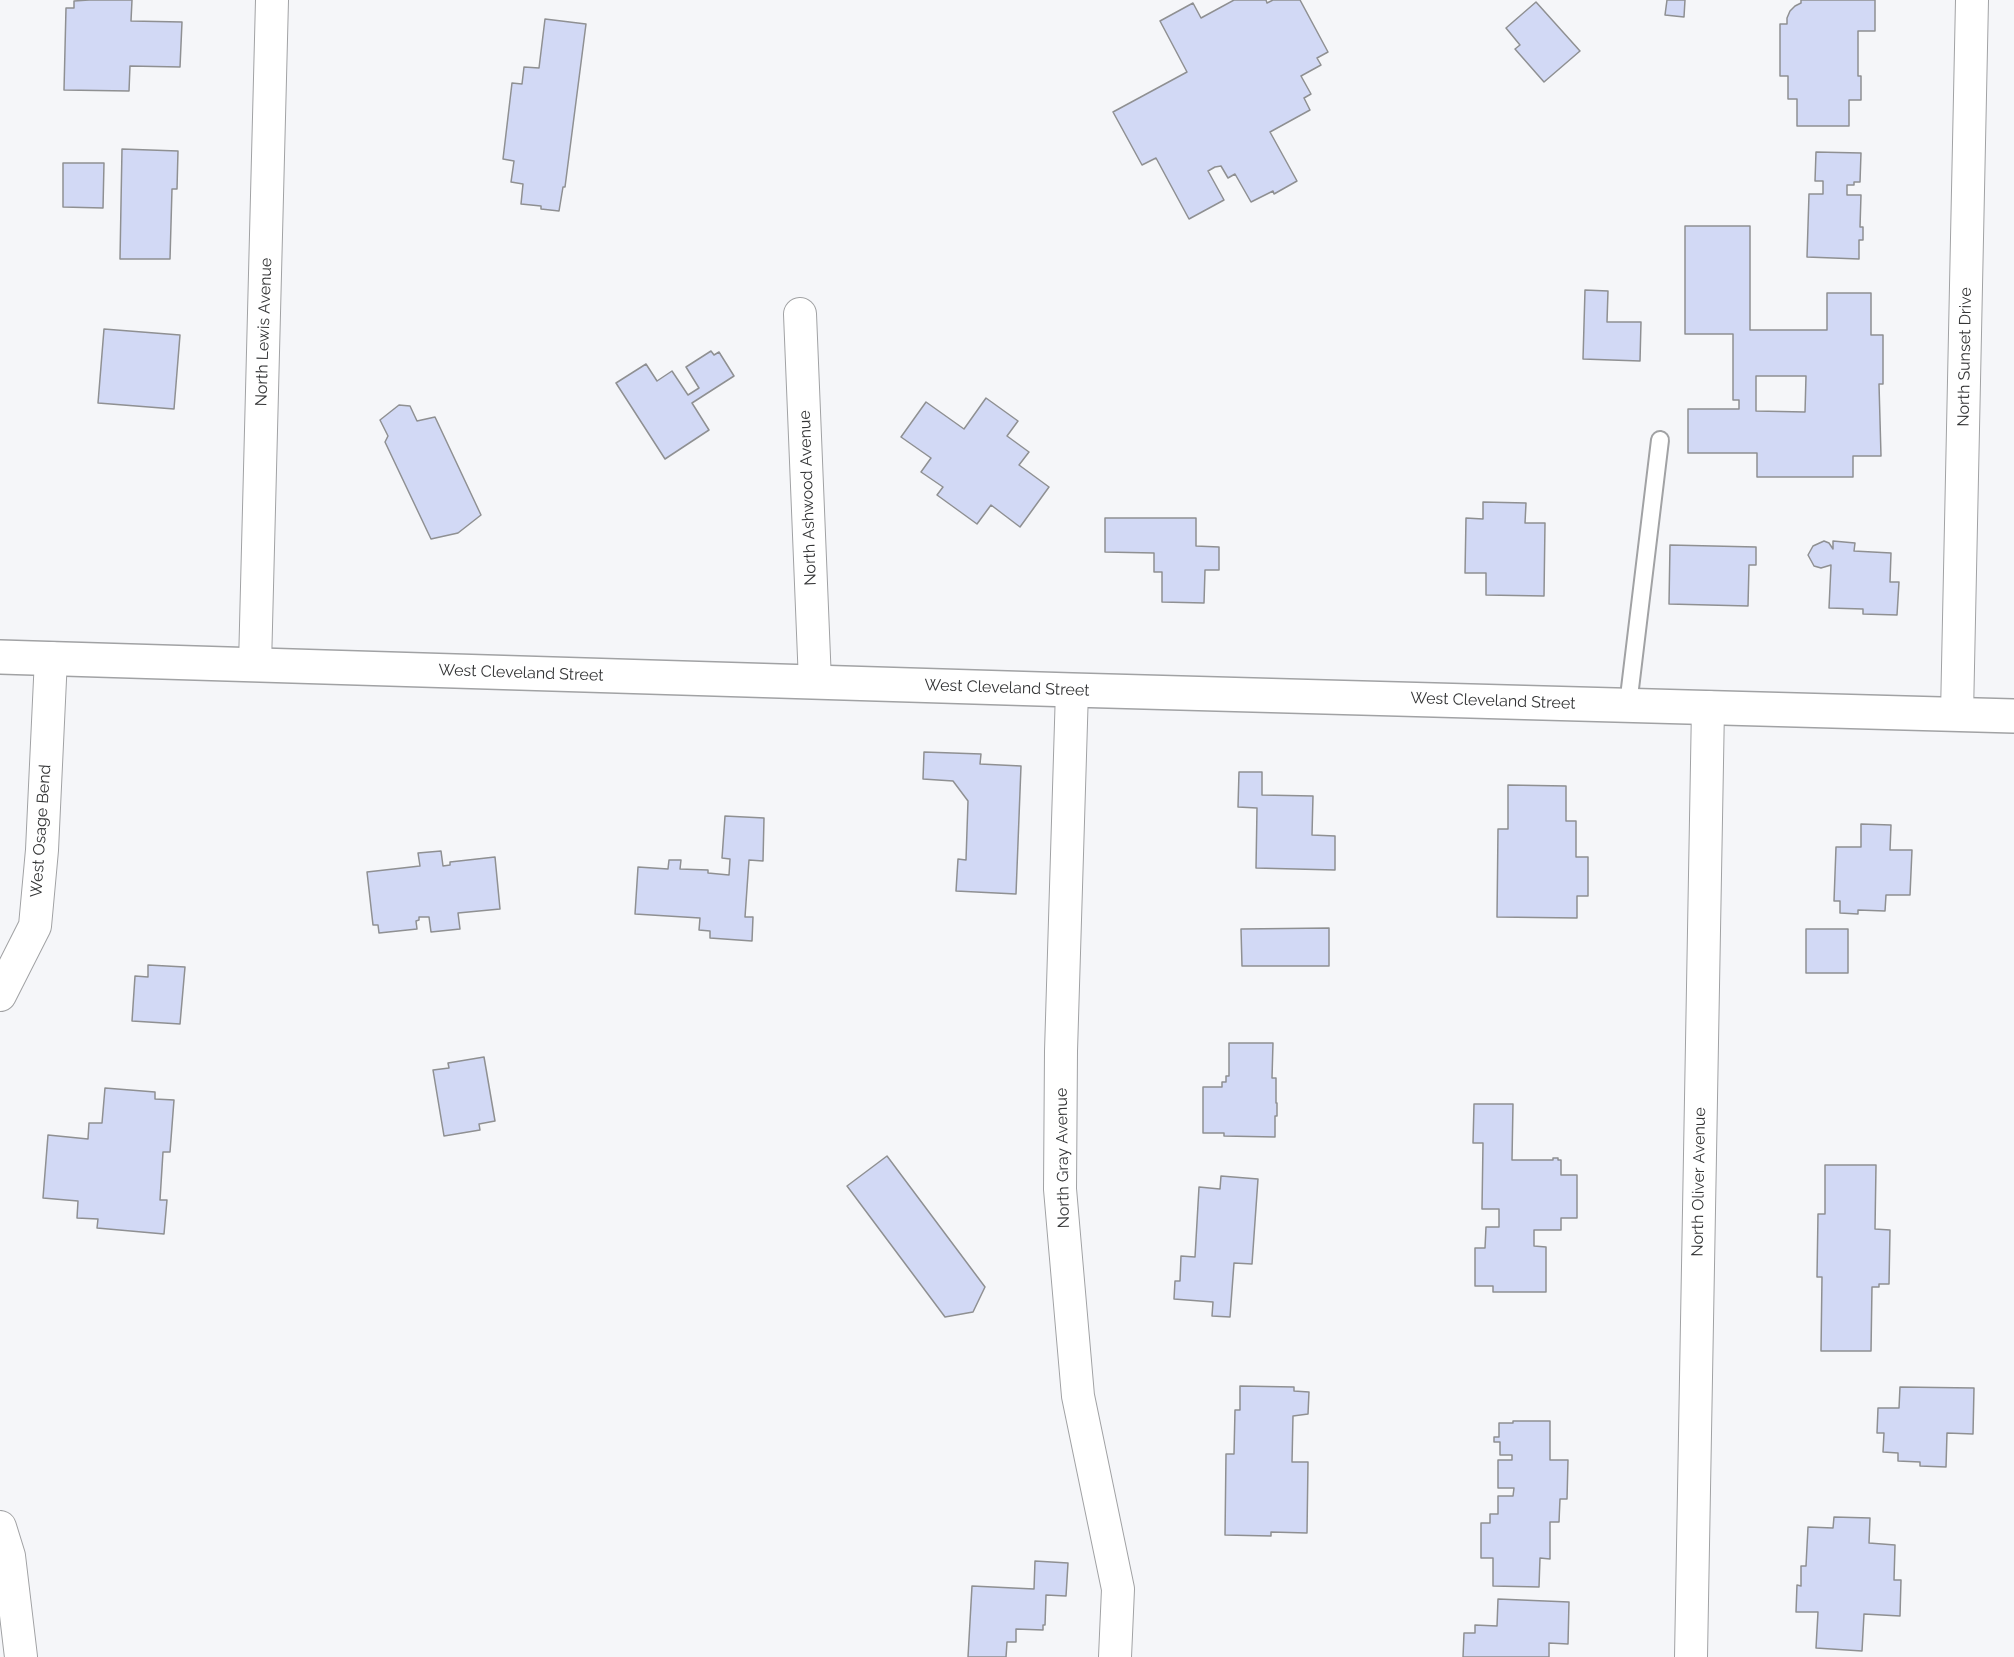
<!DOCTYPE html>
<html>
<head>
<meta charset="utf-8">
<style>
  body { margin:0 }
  canvas { display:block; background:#f5f6f9 }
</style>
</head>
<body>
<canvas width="2014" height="1657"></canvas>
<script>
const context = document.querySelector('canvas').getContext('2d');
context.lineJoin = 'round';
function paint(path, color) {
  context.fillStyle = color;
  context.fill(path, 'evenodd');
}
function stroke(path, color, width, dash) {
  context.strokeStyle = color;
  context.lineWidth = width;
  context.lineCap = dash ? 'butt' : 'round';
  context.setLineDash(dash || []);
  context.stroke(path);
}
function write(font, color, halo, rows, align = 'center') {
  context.font = font + ' Raleway,sans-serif';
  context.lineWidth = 6;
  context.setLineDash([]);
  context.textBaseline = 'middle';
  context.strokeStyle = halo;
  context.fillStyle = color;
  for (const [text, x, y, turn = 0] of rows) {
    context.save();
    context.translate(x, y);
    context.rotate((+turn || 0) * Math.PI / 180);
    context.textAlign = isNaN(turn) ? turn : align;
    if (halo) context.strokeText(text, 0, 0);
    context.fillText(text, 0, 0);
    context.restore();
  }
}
const building = new Path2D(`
  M89,0H132L131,21L182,22L180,67L130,66L129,91L64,90L66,8H74V1Z
  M1234,0H1266L1267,3L1273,0H1300L1328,52L1317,58L1321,65L1301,76L1311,94L1304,98L1310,110L1270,132L1297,181L1274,194L1273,191L1251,202L1235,174L1228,178L1221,166L1215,167L1208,171L1224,200L1189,219L1156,158L1142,165L1113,112L1187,72L1160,21L1193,3L1201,18Z
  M1667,0H1685L1684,17L1665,15Z
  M1801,0H1875V31H1858V76H1861V100H1849V126H1797V99H1788V76H1780V24H1787V18L1790,11L1795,6L1801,3Z
  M1536,2L1580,51L1544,82L1515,49L1520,45L1506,28Z
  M545,19L586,24L565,187H563L559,211L541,209V206L521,204L523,184L511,182L514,161L503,159L512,83L522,84L524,67L539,68Z
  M122,149L178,151L177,189H172L170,259H120Z
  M1816,152L1861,153L1860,182H1854V185H1847V195H1861L1860,227H1863V240H1859V259L1807,257L1809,194H1823V181H1815Z
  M63,163H104L103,208L63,207Z
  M1685,226H1750V330H1827V293H1871V335H1883V384H1879L1881,456H1853V477H1757V453H1688V409H1739V400H1733V334H1685ZM1756,376H1806L1805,412L1756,411Z
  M1585,290L1608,291L1607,322H1641L1640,361L1583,359Z
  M104,329L180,335L174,409L98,403Z
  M711,351L714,355L719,352L734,376L692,403L709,430L665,459L616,383L646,364L657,381L672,371L688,395L699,388L686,367Z
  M986,398L1018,421L1007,436L1029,452L1019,465L1049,487L1020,527L991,505L977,524L937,495L943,487L921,472L931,458L901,437L926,402L964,429Z
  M399,405L410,406L417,421L435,417L481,515L458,533L431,539L385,442L388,436L380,420Z
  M1483,502L1526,503L1525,523H1545L1544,596L1486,595V573H1465L1466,518L1483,519Z
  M1105,518H1196V546L1219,547V570H1205L1204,603L1162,602V572H1154V553L1105,552Z
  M1824,541L1829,543L1833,549V541L1855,543L1854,551L1891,553L1890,582H1899L1897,615L1863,614V609L1829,608L1831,565L1821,568L1814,566L1808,555L1813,546Z
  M1670,545L1756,547V565H1749L1748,606L1669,604Z
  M924,752L981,754L980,764L1021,766L1016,894L956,891L958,859L966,860L968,801L953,781L923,779Z
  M1239,772H1262V795L1313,796L1312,835L1335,836V870L1256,868L1257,808L1238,807Z
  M1508,785L1566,786V821H1576V857H1588V896H1577V918L1497,917L1498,829H1508Z
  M725,816L764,818L763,861L749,860L745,917H753L752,941L710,938V931L699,930L700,918L635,914L638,867L668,869L669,860H681L680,869L708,870V873L729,875L730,859L722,858Z
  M1861,824L1891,825L1890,850H1912L1910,895H1886L1885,911L1858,910V914L1840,913V901H1834L1836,847H1861Z
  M441,851L443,866L450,865V862L495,857L500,909L458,913L460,929L431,932L429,917H419V920L416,921L417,929L379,933L378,925H373L367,872L420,866L418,853Z
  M1329,928V966H1242L1241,929Z
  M1806,929H1848V973H1806Z
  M148,965L185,967L180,1024L132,1021L135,976L148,977Z
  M1229,1043H1273L1272,1078H1276V1103H1277V1116H1275V1137L1224,1136V1133H1203V1087H1222V1082H1226V1076H1229Z
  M484,1057L495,1121L479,1124L480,1130L444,1136L433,1070L449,1068L448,1063Z
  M105,1088L155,1092V1099L174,1100L170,1152H163L160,1200H167L164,1234L97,1228L98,1219L77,1218L78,1201L43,1198L48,1135L88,1139L89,1123H102Z
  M1474,1104H1513L1512,1160H1553V1158H1558V1160H1561V1175H1577V1218H1561V1230H1534V1246L1546,1247V1292H1493V1286H1475V1248H1485L1486,1227H1499V1209H1482L1483,1143H1473Z
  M887,1156L985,1287L973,1312L945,1317L847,1186Z
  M1825,1165H1876L1875,1229L1890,1230L1889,1284H1879V1287H1872L1871,1351H1821L1822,1277H1817L1818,1214H1825Z
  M1221,1176L1258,1179L1252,1264L1234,1263L1230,1317L1212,1316L1213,1302L1174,1299L1175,1281H1180L1181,1256L1195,1257L1199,1187L1220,1189Z
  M1240,1386L1294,1387V1391L1309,1392L1308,1414L1293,1416L1292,1462H1308L1307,1533L1271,1532V1536L1225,1535L1226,1454H1234L1235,1410H1240Z
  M1900,1387L1974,1388L1973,1434L1947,1433L1946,1467L1920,1466V1462L1898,1461V1453L1883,1452L1884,1433H1877L1878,1408H1899Z
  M1513,1421H1550V1460H1568L1567,1499H1560L1559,1522H1550V1559L1540,1558L1539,1587L1493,1586V1558H1481V1523H1490V1514H1498V1496H1513L1514,1488H1498V1460H1512V1455H1500V1442H1494V1437H1499V1423H1513Z
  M1834,1517L1870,1518L1869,1543L1895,1545L1894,1580H1901L1900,1616L1864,1614L1862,1651L1816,1648L1818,1612H1796L1797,1585L1801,1586V1566H1806L1808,1527L1833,1528Z
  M1035,1561L1068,1563L1066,1596L1046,1595L1045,1625H1043V1630L1016,1629V1642H1007L1006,1657H968L972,1586L1034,1589Z
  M1498,1599L1569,1602L1568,1644L1549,1643V1657H1463L1464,1633H1475V1625L1497,1626Z`);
paint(building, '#d2d9f5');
stroke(building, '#8f9092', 1.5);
const service = new Path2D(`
  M1628,705L1660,440`);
const minor = new Path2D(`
  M800,314L815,682
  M255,665L272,0
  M1072,690L1061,1051L1060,1189L1078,1396L1118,1589L1115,1657
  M1957,714L1972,0
  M0,995L35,926L42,850L51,658
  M0,1527L9,1556L21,1657
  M1691,1657L1708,707`);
const tertiary = new Path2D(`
  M0,657L1072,690L2014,716`);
stroke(service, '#a1a2a4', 20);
stroke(minor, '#a1a2a4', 34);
stroke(tertiary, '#a1a2a4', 36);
stroke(service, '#fff', 16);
stroke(minor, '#fff', 32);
stroke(tertiary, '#fff', 33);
write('16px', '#343536', '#fff', [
  ["North Lewis Avenue",264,332,-88],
  ["North Sunset Drive",1965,357,-89],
  ["North Ashwood Avenue",808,498,-92],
  ["West Cleveland Street",521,673,2],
  ["West Cleveland Street",1007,688,2],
  ["West Cleveland Street",1493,701,2],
  ["West Osage Bend",41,831,-86],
  ["North Gray Avenue",1063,1158,-91],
  ["North Oliver Avenue",1699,1182,-89]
]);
</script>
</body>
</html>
